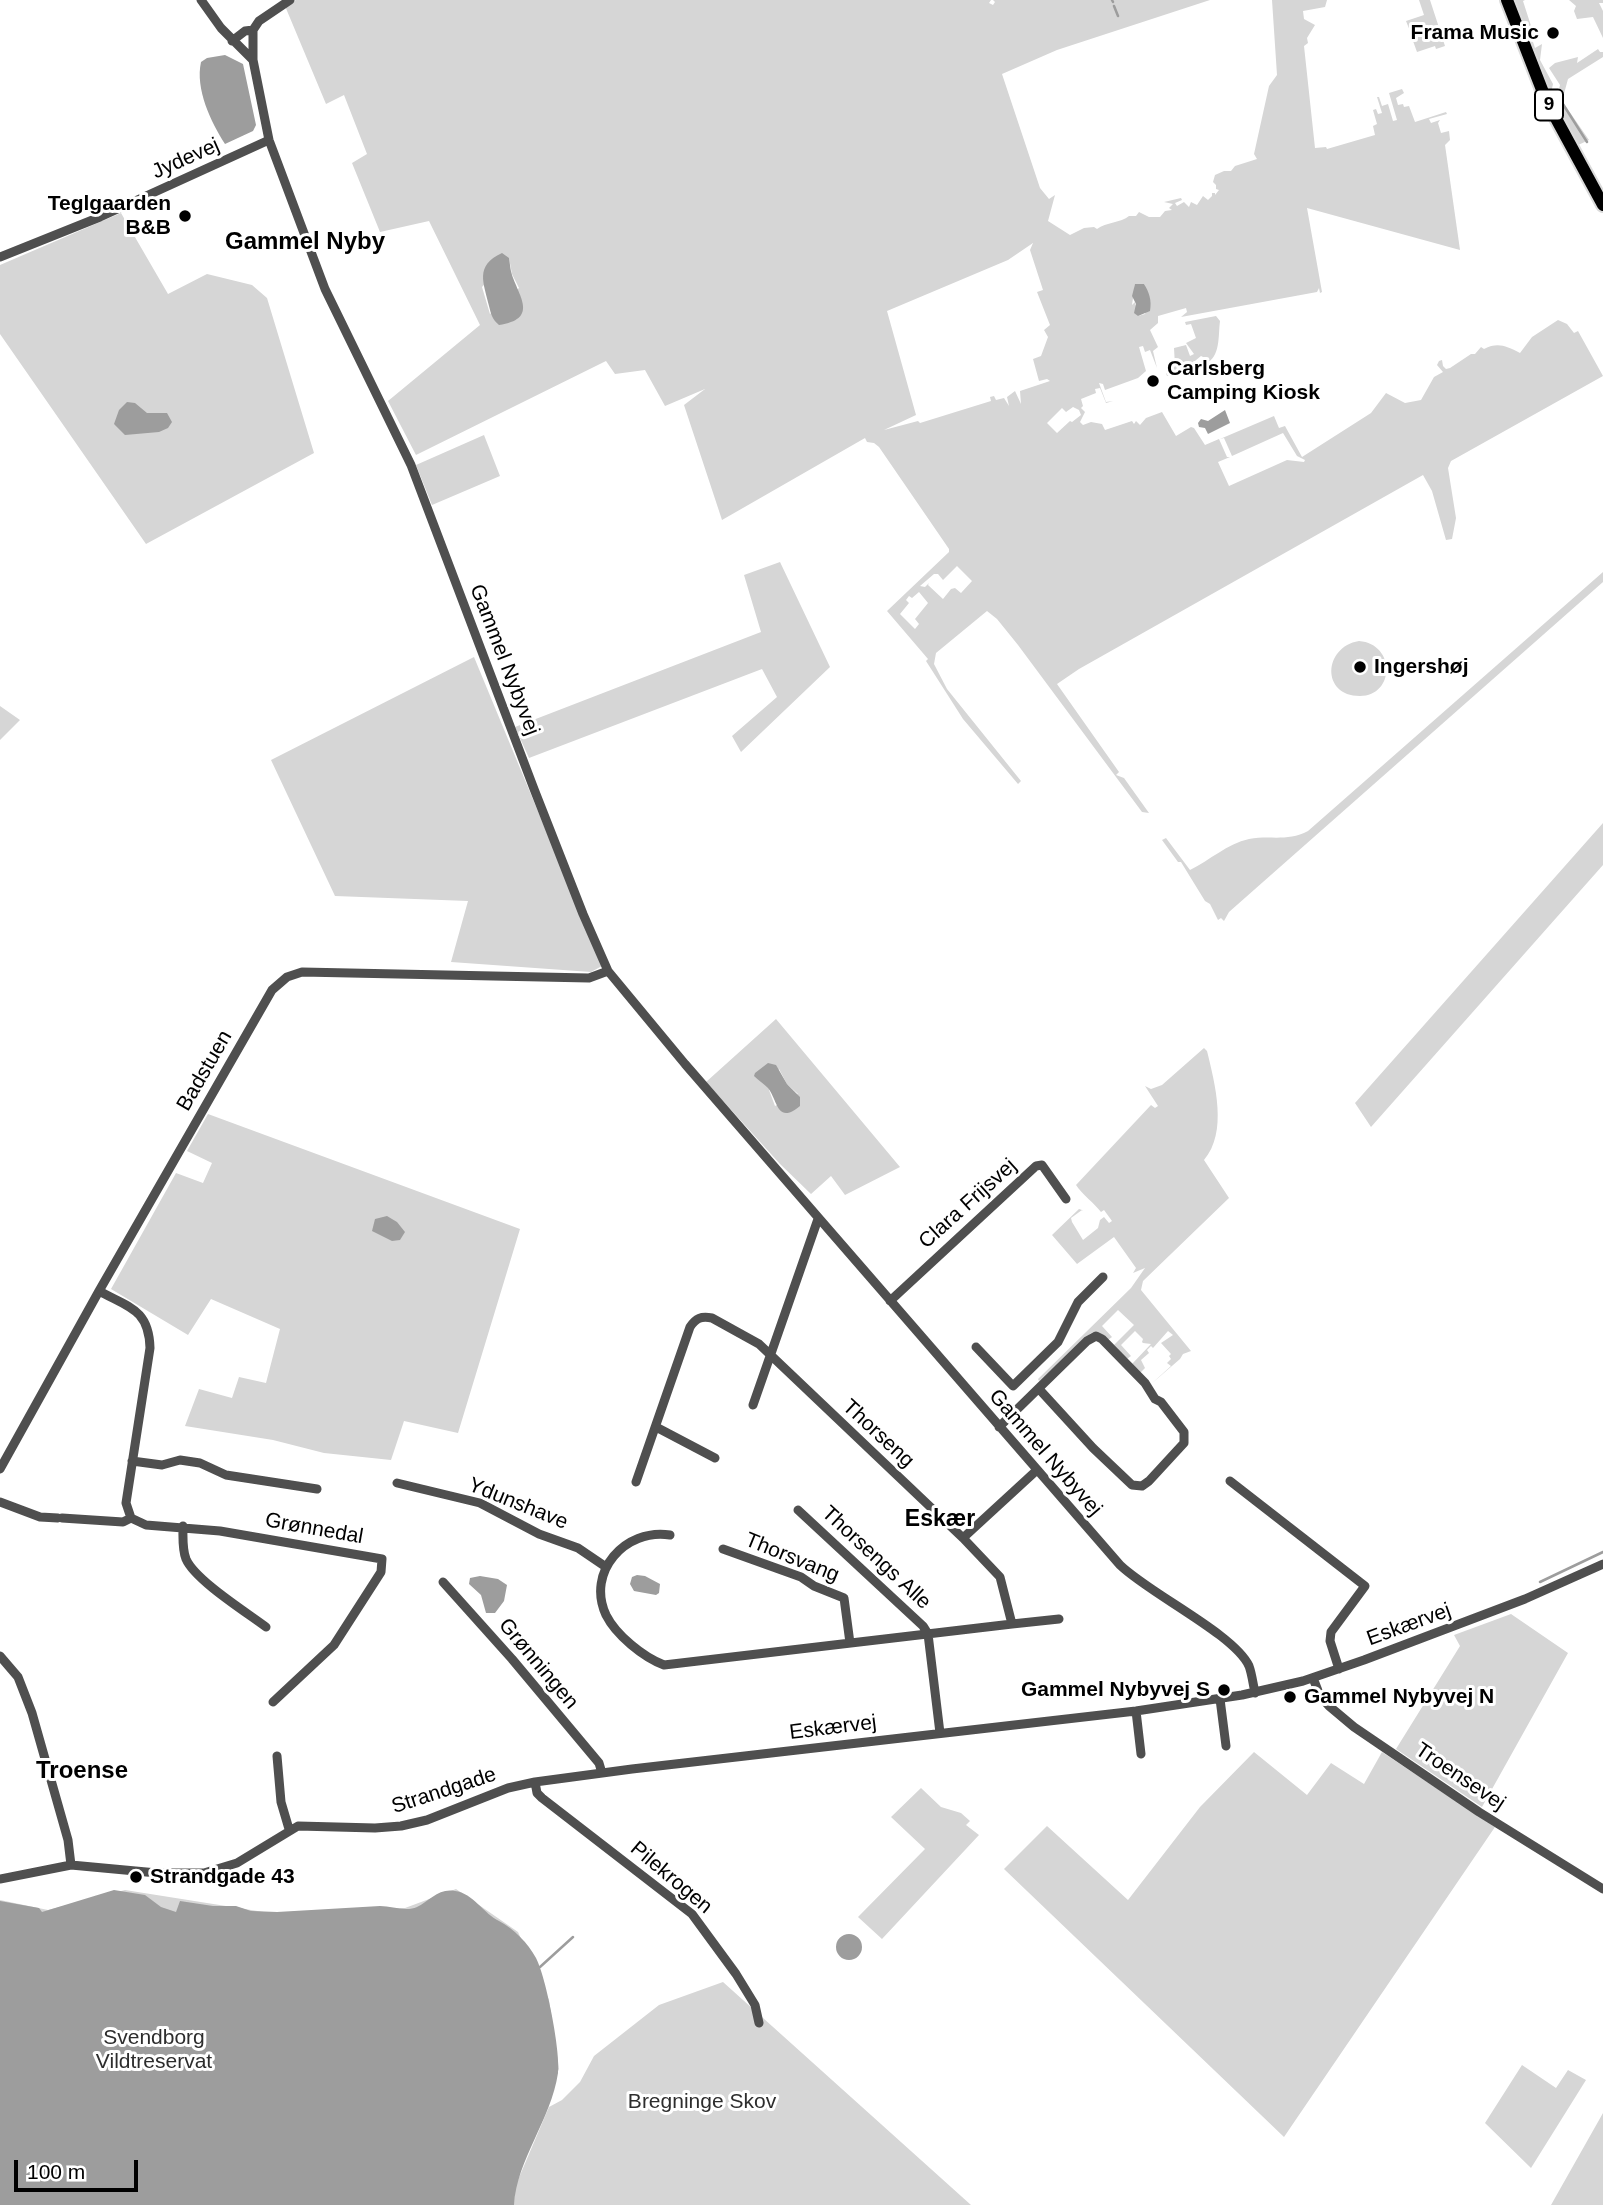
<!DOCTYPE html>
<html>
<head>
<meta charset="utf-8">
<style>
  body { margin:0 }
  #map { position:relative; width:1603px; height:2205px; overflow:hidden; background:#fff; font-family:Arial,sans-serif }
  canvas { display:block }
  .scale { position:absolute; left:14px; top:2160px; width:124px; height:32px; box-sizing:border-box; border:4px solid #000; border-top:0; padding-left:9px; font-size:21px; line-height:24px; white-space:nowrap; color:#000; -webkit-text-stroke:5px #fff; paint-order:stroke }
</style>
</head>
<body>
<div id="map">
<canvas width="1603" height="2205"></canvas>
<div class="scale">100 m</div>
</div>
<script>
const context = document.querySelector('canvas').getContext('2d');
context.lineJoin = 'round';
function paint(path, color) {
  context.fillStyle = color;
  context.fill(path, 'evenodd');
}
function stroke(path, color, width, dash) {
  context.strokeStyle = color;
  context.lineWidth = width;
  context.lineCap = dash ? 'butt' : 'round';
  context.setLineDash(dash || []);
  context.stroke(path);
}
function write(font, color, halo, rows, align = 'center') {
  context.font = font + ' Arial,sans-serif';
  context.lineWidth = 6;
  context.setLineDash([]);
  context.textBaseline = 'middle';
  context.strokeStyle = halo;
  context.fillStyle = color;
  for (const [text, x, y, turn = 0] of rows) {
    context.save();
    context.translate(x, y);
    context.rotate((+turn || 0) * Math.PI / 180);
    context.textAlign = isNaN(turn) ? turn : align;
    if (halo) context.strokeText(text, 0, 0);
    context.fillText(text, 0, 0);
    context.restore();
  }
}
paint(new Path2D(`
  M296,0H991L989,3L993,5L995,2L993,0H1210L1057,50L1002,74L1040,188L1049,199L1055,195L1048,221L1070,235L1084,228L1094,227L1097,229C1106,222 1121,223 1129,216H1136L1139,212L1149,217H1160L1165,211L1172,210L1169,208L1173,204L1164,202L1181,198L1182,200L1175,203L1177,206L1184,202L1189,207L1191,202L1197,205L1203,196L1208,200L1212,196V193H1215V195L1219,190L1216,189V185L1213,182L1215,175L1224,171H1231L1235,166L1257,159L1254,154L1269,86L1277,75L1272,0H1327L1325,7L1303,11L1304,19L1315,25L1307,38L1308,43L1304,46L1315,148L1326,147L1327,149L1375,135L1373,126L1377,124L1373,110L1376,109L1378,114L1382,113L1377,97H1379L1382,106L1388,104L1393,121L1397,120L1389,93L1402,89L1404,93L1396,98L1398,105L1403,104L1404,107L1409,106L1415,122L1446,112L1447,114L1429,119L1431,123L1440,120L1438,123L1441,133L1449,131L1450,140L1445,145L1460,250L1307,208L1322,292L1320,293L1319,288L1317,292L1181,317L1187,312L1186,308L1158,316V323L1150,330L1158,347L1153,351L1157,368L1150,350L1145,352L1143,346L1139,347L1146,371L1138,378L1105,390L1103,384L1099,383L1106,402L1113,401L1106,403L1100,388L1095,389L1096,393L1081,399L1083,406L1081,408L1085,412L1080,422L1083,425L1091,422L1102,424L1105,430L1132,421L1134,424L1136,421L1140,425L1146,418L1162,412L1176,436L1191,427L1194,428L1205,445L1219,439L1227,457H1230L1218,462L1229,486L1287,460L1304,462L1305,460L1297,456L1283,433L1232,456L1224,438L1220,439L1274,416L1279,428L1285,426L1302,457L1371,413L1386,393L1405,403L1421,400L1434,377L1443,372L1437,365L1439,361L1442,360L1443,366L1446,369L1450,368L1471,354H1475L1481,347L1484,349C1498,342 1506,346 1520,353L1532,337L1558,320L1567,324L1574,333L1578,331L1603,376L1451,461L1448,468L1456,518L1452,539L1446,540L1432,491L1423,475L1079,669L1057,684L1119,772L1116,775L1124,778L1149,813L1142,812L1018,645L997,619L987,611L936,653L934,664L947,689L1021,781L1018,784L963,719L926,661L928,659L887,611L949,552V549L879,447L874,443L867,442L865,438L722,520L684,405L705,389L665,406L645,370L615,374L606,361L416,455L388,401L480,325L429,221L380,232L352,163L367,154L344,95L326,104L285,6ZM1033,243L1030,250L1043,290L1037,292L1050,325L1044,330L1048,337L1041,356L1033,359L1039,381L1047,379L1050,381L1020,391L1021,404L1015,391L1007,397L1009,406L1004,398L996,400L994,396L990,397L991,401L920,423L918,421L884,430L916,415L887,311L1008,260ZM509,258L512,274L519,288L490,314L482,287ZM1135,284H1144C1149,296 1150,302 1145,314L1138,316L1135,302L1132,305ZM1073,407L1079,410L1081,415L1072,422L1070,421L1057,433L1047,423L1062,408L1066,412ZM957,566L972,581L961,593L955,588L951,589L943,599L928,585L929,583L925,587L920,586L934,574H938L943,580ZM919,592L928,603L915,619L919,624L915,629L900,614L909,603L906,600L909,596L912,598Z
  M1419,0H1430L1445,46L1436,49L1435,46L1417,52L1413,41L1409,37L1410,31L1406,21L1424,15Z
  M1513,0H1525L1523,1L1532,29L1529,30L1535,48L1542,44L1540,60L1553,84L1551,93Z
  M1569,0H1603V3H1599L1603,11V38L1593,17L1577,19L1574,11L1576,6Z
  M1598,49L1600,52H1603V57L1568,79L1562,101L1589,140L1576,146L1555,104L1560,85L1549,68L1555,63L1578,57L1577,63Z
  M121,213L168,294L207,274L252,285L267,298L314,453L146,544L0,334V265Z
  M1216,316L1220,321C1218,336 1221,357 1205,364L1203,357L1201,356L1190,365L1192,369L1167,376L1166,373L1175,366L1174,348L1186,345L1190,356L1194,354L1186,343L1196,338L1191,324L1186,325L1185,322Z
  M484,435L500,476L432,505L416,465Z
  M780,562L830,667L741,752L732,736L777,697L762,669L529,758L515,727L761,632L744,575Z
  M1603,572V582L1229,912L1224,921L1221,918L1218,920L1210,904L1205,901L1181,862H1178L1162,840L1166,838L1190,870C1210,860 1227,844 1249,839C1270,835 1288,842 1308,831Z
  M1359,641C1396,644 1395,696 1360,696C1321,696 1323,647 1359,641Z
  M474,657L602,966L591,972L451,962L468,901L335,896L271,760Z
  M0,706L20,720L0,740Z
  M1603,823V865L1371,1127L1355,1103Z
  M776,1019L900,1167L845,1195L831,1176L811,1194L780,1164L706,1082ZM779,1069L787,1084L798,1094L775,1106L769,1090Z
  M1204,1048L1207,1051C1215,1084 1228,1132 1204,1160L1229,1198L1143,1281L1141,1290L1191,1351L1183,1354L1180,1359L1150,1385L1171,1366L1167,1363L1171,1359L1169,1356L1171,1354L1161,1343L1173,1335L1168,1331L1153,1348L1151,1346L1147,1350L1149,1353L1141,1360L1145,1368L1140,1373L1132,1364L1151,1344L1143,1343L1142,1342L1143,1339L1135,1331L1121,1345L1131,1356L1127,1359L1114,1345L1134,1325L1118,1310L1102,1326L1112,1337L1108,1340L1095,1332L1091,1333L1039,1381L1038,1379L1131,1288L1145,1268L1133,1273L1136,1268L1114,1237L1077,1264L1052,1235L1079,1209L1085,1211L1082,1210L1071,1218L1072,1222L1083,1240L1098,1228L1100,1220L1104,1217L1109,1223L1112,1221L1104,1210L1101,1212C1095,1204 1082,1194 1076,1185L1151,1105L1155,1108L1158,1106L1145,1086L1151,1089L1162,1085Z
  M208,1114L520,1229L458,1433L404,1421L391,1460L324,1453L273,1440L185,1426L199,1389L232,1398L239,1377L266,1383L280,1329L211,1299L188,1335L111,1289L176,1173L203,1183L212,1163L187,1151Z
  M1511,1614L1568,1653L1482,1807L1396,1749L1460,1646L1454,1635Z
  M1254,1752L1307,1795L1331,1763L1364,1784L1382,1752L1495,1827L1284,2137L1004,1869L1047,1826L1128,1900L1200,1807Z
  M921,1788L941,1807L961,1813L970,1821L966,1825L979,1835L882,1939L858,1917L925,1849L891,1817Z
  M456,1889L518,1932L549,2000L559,2069L513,2185L514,2203L515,2187L549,2107L562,2100L580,2082L594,2056L659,2005L723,1982L971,2205H0V1900L48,1910L125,1890L270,1913L405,1908Z
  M1522,2065L1556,2088L1568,2070L1586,2080L1531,2168L1485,2123Z
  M1603,2113V2205H1551Z`), '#d6d6d6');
paint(new Path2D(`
  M225,55L243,64L256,125L253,131L225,144C211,122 195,89 201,62L207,58Z
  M502,253L509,258C510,263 510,269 512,275C520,298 538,319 499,325C492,319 491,314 489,306C484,283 474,266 502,253Z
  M1135,284H1144C1149,292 1152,300 1150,311L1138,316L1134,313L1136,304L1132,296Z
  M127,402L135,403L147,413H167L172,422L168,428L159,432L125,435L114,424L119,410Z
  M1225,410L1230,423L1208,434L1205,428L1199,427L1198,423L1201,419L1208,421Z
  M768,1063L776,1065L787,1084L800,1097V1106C777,1125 778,1101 768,1088C764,1084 758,1080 754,1076L755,1073Z
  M387,1216L397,1222L405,1232L400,1240L392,1241L372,1231L375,1219Z
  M637,1575L645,1576L660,1584L659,1593L656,1595L634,1591L630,1584L632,1577Z
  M480,1576L498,1579L507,1585L504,1601L495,1613H486L481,1595L469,1584L470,1578Z
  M114,1890L145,1895L161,1907L176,1912L180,1901L213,1906H236L251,1911L277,1912L380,1906C392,1906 406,1912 417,1907C430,1901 438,1888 455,1891C473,1893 484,1914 499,1921C514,1929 528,1943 536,1958C546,1977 561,2052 558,2073C551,2120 517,2159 514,2205H0V1901L39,1908L42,1912Z
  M836 1947a13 13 0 1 1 26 0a13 13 0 1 1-26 0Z`), '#9d9d9d');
stroke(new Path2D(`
  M1112,0L1113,2
  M1114,6L1118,16
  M1561,101L1587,142
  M1540,1582L1603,1552
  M540,1967L573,1937`), '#9d9d9d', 2.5);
const major = new Path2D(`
  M1507,0L1546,100L1603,205`);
stroke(major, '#dbdbdb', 16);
stroke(new Path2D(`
  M201,0L221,28L253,60
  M290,0L259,21L253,30V60L269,140L325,289L411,465L534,789L583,914L608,971L685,1064L1120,1565C1150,1594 1234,1634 1249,1666C1252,1674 1253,1684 1255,1693
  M232,41L245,31L253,30
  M0,257L100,217L269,140
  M99,1291C128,1307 149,1309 150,1348L126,1503L131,1518L146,1525L220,1531L382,1559L381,1572L334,1645L273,1702
  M890,1301L1036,1166L1042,1165L1066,1199
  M976,1347L1013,1386L1058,1342L1078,1302L1103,1277
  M753,1405L818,1219
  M656,1427L715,1458
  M999,1427L1087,1341L1096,1336L1102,1339L1145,1383L1155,1399L1161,1402L1184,1432V1443L1149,1481L1142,1486L1132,1485L1093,1448L1039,1389
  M132,1461L162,1465L180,1460L200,1463L226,1475L317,1489
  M0,1469L99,1291L272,990L287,977L302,972L589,978L608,971
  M1230,1481L1365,1586L1331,1632L1330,1641L1339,1669
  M636,1482L690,1327C696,1318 701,1316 712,1318L759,1344L963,1538L1037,1470
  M397,1483L480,1503L539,1534L578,1548L606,1567
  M0,1502L40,1517L58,1518
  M798,1510L923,1626L928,1634L940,1733
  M62,1518L123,1522L131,1518
  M183,1526C183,1537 182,1549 186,1559C195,1580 246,1612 266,1627
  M670,1535C625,1528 586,1572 606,1615C616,1635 643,1657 664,1665L1012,1624
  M963,1538L1000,1577L1012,1624L1059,1619
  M723,1549L801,1577L814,1586L844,1598L850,1643
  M443,1582L512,1659L599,1763L602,1773
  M0,1656L18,1677L32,1713L68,1840L71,1865
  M1313,1678L1320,1696L1329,1706L1354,1727L1479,1812L1603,1889
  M1220,1699L1226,1746
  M1136,1711L1141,1754
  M277,1756L281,1802L289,1829
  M535,1782L537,1793L542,1798L692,1914L736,1974L755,2005L759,2023
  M0,1879L71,1865L157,1873H204L237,1863L298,1826L375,1828L401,1826L427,1820L508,1788L535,1782L632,1769L1136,1711L1242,1695L1303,1681L1364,1660L1525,1599L1603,1564`), '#4f4f4f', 9);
stroke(major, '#000', 12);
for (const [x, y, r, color] of [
  [1553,33,7,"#000"],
  [185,216,7,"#000"],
  [1153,381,7,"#000"],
  [1360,667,7,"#000"],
  [1224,1690,7,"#000"],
  [1290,1697,7,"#000"],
  [136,1877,7,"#000"]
]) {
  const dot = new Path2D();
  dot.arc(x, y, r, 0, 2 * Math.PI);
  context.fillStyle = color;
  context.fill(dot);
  stroke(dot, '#fff', 2.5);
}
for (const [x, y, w] of [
  [1549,105,28]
]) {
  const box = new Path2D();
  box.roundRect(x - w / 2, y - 15.5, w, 31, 5);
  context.fillStyle = '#fff';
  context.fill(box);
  stroke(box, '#000', 2);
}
write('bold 19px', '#000', null, [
  ["9",1549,105]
]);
write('bold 21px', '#000', '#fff', [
  ["Frama Music",1539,33,"right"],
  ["Teglgaarden",171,204,"right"],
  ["B&B",171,228,"right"],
  ["Carlsberg",1167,369],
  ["Camping Kiosk",1167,393],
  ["Ingershøj",1374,667],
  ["Gammel Nybyvej S",1210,1690,"right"],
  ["Gammel Nybyvej N",1304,1697],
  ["Strandgade 43",150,1877]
], 'left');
write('21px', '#000', '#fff', [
  ["Jydevej",186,159,-24],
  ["Gammel Nybyvej",504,660,69],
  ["Badstuen",205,1071,-60],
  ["Clara Frijsvej",968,1204,-42],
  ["Thorseng",878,1434,43],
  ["Gammel Nybyvej",1045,1453,49],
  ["Ydunshave",518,1504,22],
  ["Grønnedal",314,1529,10],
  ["Thorsvang",792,1558,22],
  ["Thorsengs Alle",876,1558,43],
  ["Eskærvej",1409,1625,-20],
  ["Grønningen",538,1664,50],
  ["Eskærvej",833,1728,-7],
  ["Troensevej",1460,1777,34],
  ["Strandgade",444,1791,-18],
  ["Pilekrogen",671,1878,40]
]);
write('21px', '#2d2d2d', '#fff', [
  ["Svendborg",154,2038],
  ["Vildtreservat",154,2062],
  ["Bregninge Skov",702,2102]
]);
write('bold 23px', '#000', '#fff', [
  ["Eskær",940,1520]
]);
write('bold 24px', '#000', '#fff', [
  ["Gammel Nyby",305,242],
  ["Troense",82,1771]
]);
</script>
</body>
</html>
